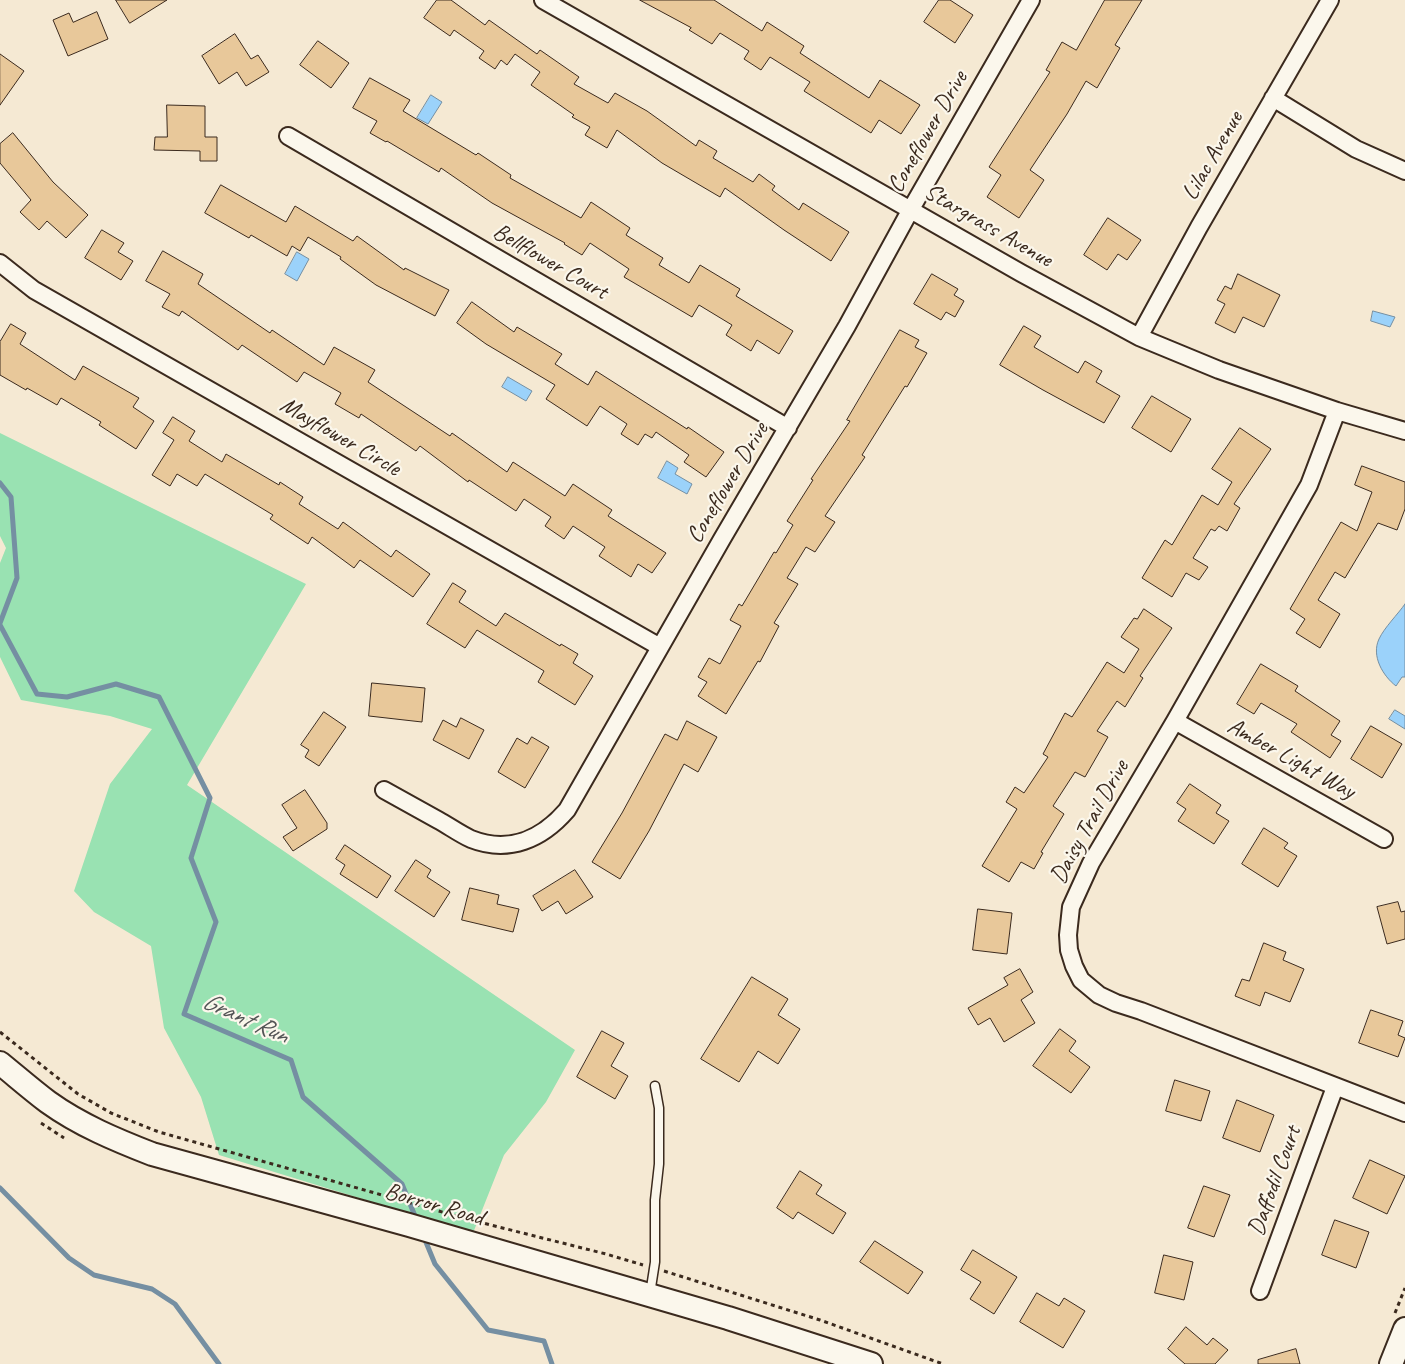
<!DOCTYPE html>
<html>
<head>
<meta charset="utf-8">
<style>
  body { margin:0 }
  canvas { display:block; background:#f5e9d3 }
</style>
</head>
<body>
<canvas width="1405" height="1364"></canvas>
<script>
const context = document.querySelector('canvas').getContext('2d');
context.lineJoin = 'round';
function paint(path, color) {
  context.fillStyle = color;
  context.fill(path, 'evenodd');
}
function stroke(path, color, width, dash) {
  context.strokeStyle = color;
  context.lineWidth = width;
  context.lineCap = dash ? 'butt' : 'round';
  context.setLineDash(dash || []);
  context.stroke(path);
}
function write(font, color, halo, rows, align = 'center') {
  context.font = font + ' Caveat,sans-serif';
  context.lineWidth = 4.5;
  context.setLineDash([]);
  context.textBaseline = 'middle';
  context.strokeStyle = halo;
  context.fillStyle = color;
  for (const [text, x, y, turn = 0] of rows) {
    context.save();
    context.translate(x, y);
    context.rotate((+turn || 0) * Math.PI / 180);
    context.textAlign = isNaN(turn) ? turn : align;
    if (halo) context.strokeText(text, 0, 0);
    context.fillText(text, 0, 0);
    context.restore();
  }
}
paint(new Path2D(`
  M0,433L306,584L187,785L575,1050L546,1102L504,1155L473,1233L219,1155L201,1097L164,1028L151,946L94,912L74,891L110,784L152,729L110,716L21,700L0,657V563L6,548L0,536Z`), '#99e2b2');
const water = new Path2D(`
  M431,95L442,102L428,124L417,118Z
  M297,252L309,259L297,281L285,274Z
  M1373,311L1395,317L1390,327L1371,321Z
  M508,377L532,391L526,401L502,387Z
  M667,461L678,468L675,474L692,484L687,494L658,478Z
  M1405,604V677H1402L1396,686C1383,676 1371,656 1379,639C1384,628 1398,614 1405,604Z
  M1395,710L1405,716V729L1389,719Z`);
paint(water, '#9bd2fa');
stroke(water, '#758fa2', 1);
stroke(new Path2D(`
  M0,483L11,497L17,578L0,623
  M0,625L37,694L67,697L116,684L159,697L210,798L191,858L216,922L184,1014L291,1060L303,1097L402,1184L417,1221
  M0,1188L69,1258L94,1275L152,1289L175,1304L219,1364
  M423,1235L435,1264L488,1330L544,1341L552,1364`), '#758fa2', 5);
const building = new Path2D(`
  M116,0H167L130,23Z
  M437,0H451L485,25L489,20L537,54L540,50L579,77L574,84L608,103L615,93L647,111L696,146L699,140L717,151L713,158L753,182L759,174L775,186L772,190L799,210L803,203L849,232L831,261L784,230L725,188L720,197L662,163L617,130L607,148L585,135L590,127L572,117L574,115L531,85L540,72L515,54L507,65L501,60L495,69L479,58L484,51L454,30L450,36L424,18Z
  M640,0H714L762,31L767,22L804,46L800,53L869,98L880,80L920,105L901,134L879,120L871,133L804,91L810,82L770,57L761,70L744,59L749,51L720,33L712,44L689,30L691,28Z
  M939,0H950L973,15L955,43L924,22Z
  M1105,0H1142L1115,45L1120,48L1097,88L1086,81L1067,114L1030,170L1044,180L1019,218L987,197L1001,175L989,167L1050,72L1046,70L1062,42L1076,50Z
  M97,12L108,39L68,56L53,20L69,13L73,22Z
  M235,34L251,59L258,55L269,72L246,86L237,72L219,84L202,56Z
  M318,41L349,63L331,88L300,65Z
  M0,54L24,71L0,105Z
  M370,78L410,100L403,111L476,155L478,153L511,175L510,178L581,218L591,202L630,228L626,235L663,258L659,265L689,283L700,265L740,289L736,296L793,331L779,354L757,340L751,351L726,335L732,325L699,305L692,317L624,277L629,269L590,243L582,255L564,244L565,243L492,203L441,168L439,172L387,141L386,142L370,133L377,121L353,108Z
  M167,105L205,106V137H217V161H200V151L154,150L155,137H167Z
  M13,133L53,182L88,215L66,238L47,221L39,230L20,212L31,200L0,163V144Z
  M221,185L286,222L295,206L353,241L357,236L404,270L405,268L449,290L435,316L376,285L340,259L341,257L308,237L300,251L292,246L287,256L251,235L249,238L205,213Z
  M1108,218L1141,240L1127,260L1118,254L1107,270L1084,255Z
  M102,230L124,243L118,252L133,261L121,280L85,258Z
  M163,251L203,274L198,284L270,333L272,330L324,365L334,347L375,370L368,382L450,436L452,433L507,472L513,462L565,496L573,484L612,510L608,516L666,553L652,573L638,564L631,577L599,556L605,547L573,526L564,539L545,526L551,517L524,499L516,511L469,480L468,482L420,446L416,451L361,414L359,418L335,404L341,393L304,372L297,382L242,345L238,350L182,311L179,316L162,307L170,294L146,281Z
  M932,274L958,289L954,295L964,301L955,317L946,312L941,320L914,304Z
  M1238,274L1280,295L1264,327L1243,317L1235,333L1215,323L1225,304L1217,300L1225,286L1231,289Z
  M472,302L514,332L517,327L562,354L555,364L588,385L596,371L687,429L688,427L724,452L706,477L684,462L689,455L656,432L652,438L645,434L638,445L621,434L627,424L600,406L587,426L546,399L555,385L486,344L457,323Z
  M11,324L26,333L20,344L75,380L83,366L139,398L133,407L154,421L136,449L99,425L101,422L61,398L57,405L27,388L26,390L0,375V342Z
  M1024,326L1041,336L1034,347L1078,373L1085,361L1102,371L1096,382L1120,396L1104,423L1043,390L1000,365Z
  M900,330L919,340L915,347L927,353L907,387L905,386L862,455L865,457L825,516L835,522L815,552L806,547L787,578L798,584L774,623L779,626L760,662L758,661L726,714L698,696L707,682L698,677L709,658L720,664L741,626L730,620L739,604L742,606L774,552L776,553L793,525L787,521L813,480L811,479L850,421L847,420Z
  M1152,396L1191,419L1171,452L1132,428Z
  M173,417L195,431L189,441L222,462L226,454L279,485L280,482L303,497L299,504L338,529L343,522L391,557L396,550L430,574L413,597L360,560L354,568L312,537L308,544L270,519L273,515L205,474L197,486L177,474L170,486L152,475L174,440L163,433Z
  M1240,428L1271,449L1234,504L1240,508L1227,531L1219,526L1215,531L1211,529L1193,558L1208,567L1199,580L1186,573L1172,597L1142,578L1165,540L1172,545L1202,495L1218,505L1232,482L1212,469Z
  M1362,466L1405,482V509L1397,530L1378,523L1345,578L1335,572L1318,600L1340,614L1320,648L1296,633L1305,619L1290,609L1341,522L1357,531L1372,492L1355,485Z
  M453,583L466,591L459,602L496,626L505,613L560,646L561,644L578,654L573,663L593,676L575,705L538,682L544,671L477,630L465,648L427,624Z
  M1144,609L1172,628L1140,676L1143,678L1125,707L1117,701L1097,731L1108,737L1085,777L1075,772L1053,806L1064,814L1041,852L1043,853L1034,869L1021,862L1009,882L982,866L1017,809L1006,802L1015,787L1024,793L1048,757L1043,754L1065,713L1072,717L1107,662L1124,673L1139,649L1121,637L1134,618L1137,619Z
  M1261,664L1298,686L1295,691L1340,721L1331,735L1341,741L1330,758L1291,732L1297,724L1261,703L1254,714L1237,704Z
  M372,683L425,688L422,722L369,716Z
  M324,712L346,727L319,766L305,757L309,750L301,745Z
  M461,718L484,730L469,759L433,740L443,720L456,727Z
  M687,721L717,737L698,772L684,764L649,831L620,879L592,862L622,813L665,734L677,740Z
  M1371,726L1402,744L1382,778L1351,759Z
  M532,737L549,747L525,788L498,772L517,738L527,744Z
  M1190,784L1221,805L1216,813L1229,821L1214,844L1178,821L1186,809L1177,803Z
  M305,790L327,823V829L293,851L283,837L297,828L282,805Z
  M1264,828L1288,843L1284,848L1297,856L1278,887L1242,864Z
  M345,845L391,876L377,898L340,874L345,865L336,859Z
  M416,860L431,870L427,877L450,892L434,917L395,891Z
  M575,870L593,897L566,914L558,901L542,911L533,896Z
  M470,888L499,895L497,904L519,909L513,932L462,920Z
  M1398,902L1401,912L1405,911V939L1387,944L1377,907Z
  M978,909L1012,913L1007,954L973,950Z
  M1264,943L1286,952L1283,960L1304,969L1290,1002L1265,992L1260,1006L1235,996L1242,979L1249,981Z
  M1020,969L1033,992L1021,1000L1035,1023L1004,1042L990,1018L978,1025L968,1008L1008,985L1004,978Z
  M752,977L788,999L778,1015L800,1029L778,1064L758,1051L739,1082L701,1059Z
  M1371,1010L1403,1021L1398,1035L1405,1038L1398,1057L1359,1043Z
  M1060,1029L1076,1041L1069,1051L1090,1067L1071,1093L1033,1066Z
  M602,1031L624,1043L611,1066L628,1076L615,1099L577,1077Z
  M1175,1080L1210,1091L1201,1121L1166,1111Z
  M1237,1100L1274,1115L1260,1152L1223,1138Z
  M1370,1160L1405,1176L1387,1214L1353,1198Z
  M800,1171L822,1185L816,1194L846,1213L833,1234L798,1212L793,1219L777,1208Z
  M1204,1186L1230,1195L1214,1237L1188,1228Z
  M1335,1220L1369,1232L1356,1268L1322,1255Z
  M875,1241L923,1272L908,1294L860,1262Z
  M973,1250L1017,1277L994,1314L970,1299L981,1282L961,1270Z
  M1164,1255L1193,1262L1184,1300L1155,1293Z
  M1037,1293L1059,1306L1064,1298L1085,1311L1063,1348L1020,1322Z
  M1186,1327L1207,1345L1213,1338L1228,1350L1215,1364H1185L1168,1349Z
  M1296,1349L1300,1364H1258V1360Z`);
paint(building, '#e8c89a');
stroke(building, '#3b2a1e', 1);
const lane = new Path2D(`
  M650,1294L655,1262V1200L659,1164V1108L655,1086`);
const street = new Path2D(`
  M543,0L1021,273L1139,337L1219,370L1337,411L1405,431
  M1273,98L1356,149L1405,171
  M288,136L788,428
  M0,263L34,290L660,647
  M1139,337L1199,227L1330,0
  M1337,411L1309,485L1175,721L1091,863L1071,907L1068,935L1069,950L1074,966L1081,980L1099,995L1116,1003L1141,1011L1405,1113
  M1175,721L1384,839
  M384,790C402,800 420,810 438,820C449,826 460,834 471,839C509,854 542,839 567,810L722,539L847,326L911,209L1031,0
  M1260,1291L1335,1087`);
const secondary = new Path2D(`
  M0,1063C16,1076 32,1090 48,1102C80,1125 116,1140 152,1154L409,1225L728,1318L871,1364
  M1391,1364L1405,1329`);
stroke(lane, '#3b2a1e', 11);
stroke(street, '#3b2a1e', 20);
stroke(secondary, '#3b2a1e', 26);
stroke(new Path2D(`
  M0,1032L78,1094L111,1113L159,1132L467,1219L606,1254L643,1265
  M41,1123L64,1138
  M664,1271L820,1320L943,1364
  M1395,1313L1405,1288`), '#3b2a1e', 3, [4, 4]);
stroke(lane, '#fbf7ec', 8);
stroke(street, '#fbf7ec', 16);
stroke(secondary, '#fbf7ec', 22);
write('24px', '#3b2a1e', '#fbf7ec', [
  ["Coneflower Drive",928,132,-60],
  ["Lilac Avenue",1213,156,-60],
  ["Stargrass Avenue",988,226,30],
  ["Bellflower Court",550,262,30],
  ["Mayflower Circle",340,437,30],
  ["Coneflower Drive",728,483,-59],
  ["Amber Light Way",1291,759,29],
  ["Daisy Trail Drive",1090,822,-61],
  ["Daffodil Court",1275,1181,-70],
  ["Borror Road",434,1205,16]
]);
write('italic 25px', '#535455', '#fbf7ec', [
  ["Grant Run",245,1019,24]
]);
</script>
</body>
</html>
